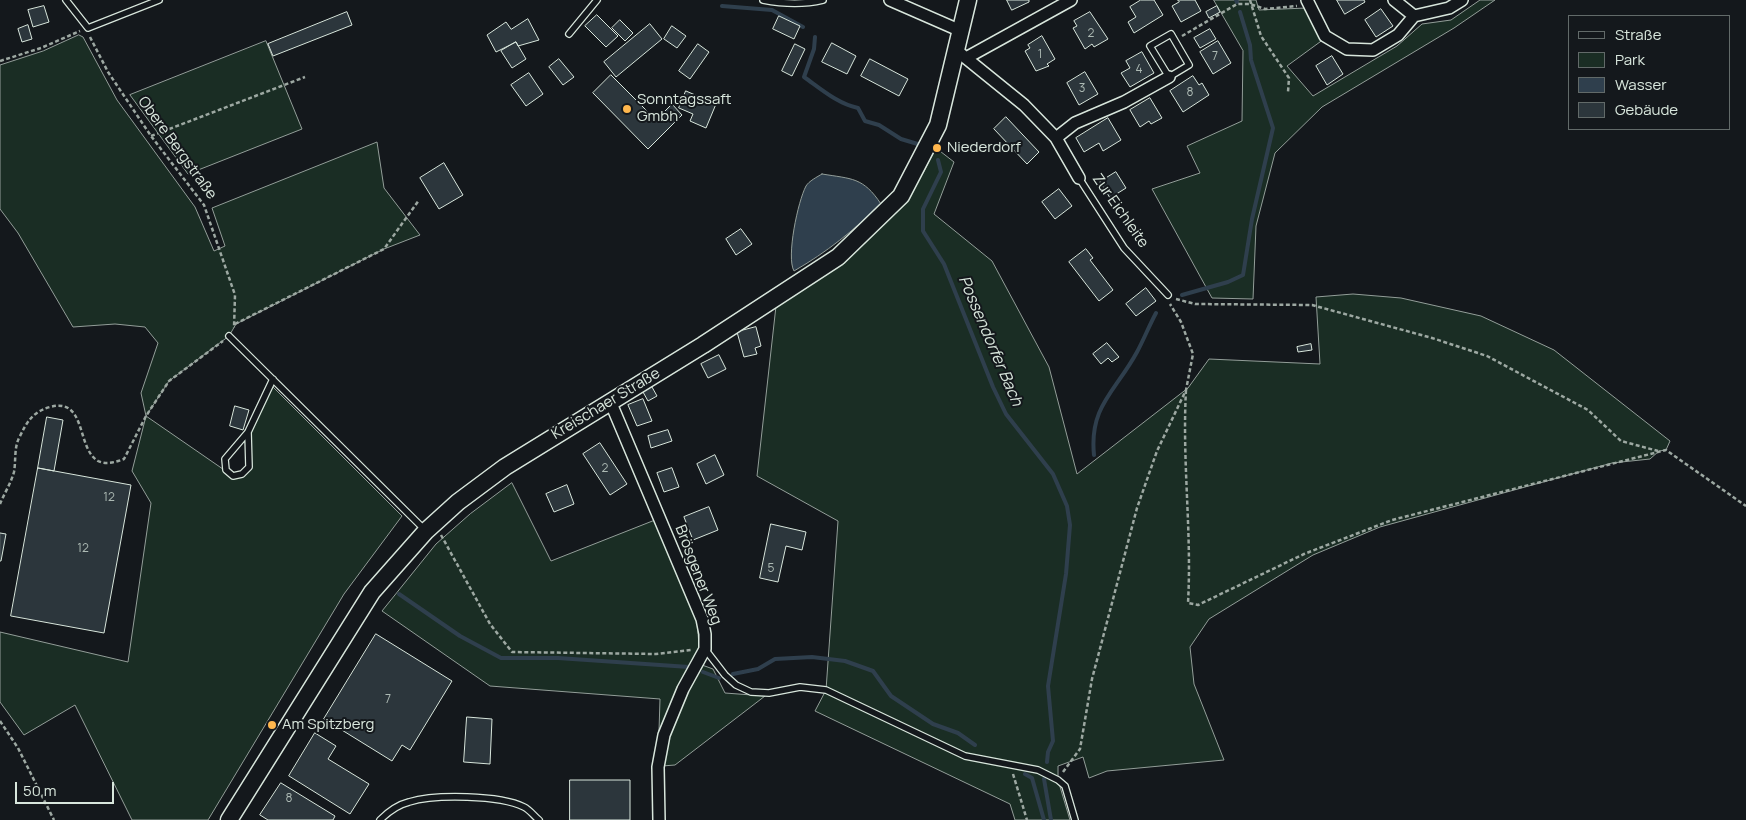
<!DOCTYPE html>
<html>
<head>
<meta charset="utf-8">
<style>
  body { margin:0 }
  #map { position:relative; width:1746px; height:820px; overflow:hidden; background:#14181c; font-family:Manrope,sans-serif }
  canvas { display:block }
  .legend { position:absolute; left:1568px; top:15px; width:162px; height:115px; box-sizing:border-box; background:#14181c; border:1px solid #626a69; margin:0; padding:6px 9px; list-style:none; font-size:15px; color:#d8e6dc }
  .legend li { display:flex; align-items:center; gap:10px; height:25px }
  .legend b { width:25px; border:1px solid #626a69 }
  .scale { position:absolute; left:15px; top:782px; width:99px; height:22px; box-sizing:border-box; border:2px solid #d8e6dc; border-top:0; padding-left:6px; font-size:15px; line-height:18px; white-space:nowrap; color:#d8e6dc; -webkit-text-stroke:4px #14181c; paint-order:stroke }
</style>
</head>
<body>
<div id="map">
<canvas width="1746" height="820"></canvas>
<ul class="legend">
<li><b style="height:6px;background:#14181c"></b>Straße</li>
<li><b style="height:14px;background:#1a2d24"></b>Park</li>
<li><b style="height:14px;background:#2f3f4d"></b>Wasser</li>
<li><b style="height:14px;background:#2c363c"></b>Gebäude</li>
</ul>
<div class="scale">50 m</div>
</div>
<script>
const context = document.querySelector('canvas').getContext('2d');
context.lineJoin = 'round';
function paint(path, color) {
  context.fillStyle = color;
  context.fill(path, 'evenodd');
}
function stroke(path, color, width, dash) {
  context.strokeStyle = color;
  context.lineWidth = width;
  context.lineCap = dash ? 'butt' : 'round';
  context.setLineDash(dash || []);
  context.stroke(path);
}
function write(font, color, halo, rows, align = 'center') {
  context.font = font + ' Manrope,sans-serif';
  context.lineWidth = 4;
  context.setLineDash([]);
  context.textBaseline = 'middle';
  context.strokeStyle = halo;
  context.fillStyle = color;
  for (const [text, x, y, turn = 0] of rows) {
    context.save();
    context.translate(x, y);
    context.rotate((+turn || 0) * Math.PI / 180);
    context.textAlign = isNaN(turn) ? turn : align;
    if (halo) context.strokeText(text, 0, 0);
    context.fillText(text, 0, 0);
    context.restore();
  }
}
const green = new Path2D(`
  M1214,0H1256L1259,10L1306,8L1324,39L1287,66L1313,96L1397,46L1422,24L1451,20L1480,0H1495L1454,28L1322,107L1275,153L1256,226L1253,299L1212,298L1152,189L1200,173L1187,146L1242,121L1243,51Z
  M79,35L83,37L117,100L195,207L214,251L225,246L212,208L377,142L384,188L420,235L384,249L236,324L229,336L169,381L146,416L233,476L249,467L248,432L271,385L402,516L344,594L208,820H132L75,705L24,735L0,702V632L128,662L151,503L132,471L146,416L141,393L158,343L145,327L115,324L73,327L18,233L0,209V65L43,51Z
  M266,41L302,129L188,174L130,95Z
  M936,148L954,162L934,214L992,261L1049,367L1077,474L1188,388L1209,359L1320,364L1316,297L1353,294L1401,298L1481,316L1554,350L1670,441L1666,450L1659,451L1650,459L1612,463L1380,527L1313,555L1209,619L1190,647L1194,684L1224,760L1107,771L1089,778L1083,757L1058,766V780L1070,820H1015L1010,804L815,711L826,690L838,521L757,476L777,297L903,201L923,173Z
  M512,483L551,561L655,520L697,619L699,646L696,658L659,731L660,699L490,686L382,611L436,544L470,514Z
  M702,665L713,669L725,693L765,696L675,765L662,766L671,727Z`);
paint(green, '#1a2d24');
stroke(green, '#939e99', 1);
const water = new Path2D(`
  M822,174C852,179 863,177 881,204C853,231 827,252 794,271C786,257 798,201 806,186C809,181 817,177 822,174Z`);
paint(water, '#2f3f4d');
stroke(water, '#939e99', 1);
stroke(new Path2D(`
  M1236,0L1237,2
  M722,6L772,10L803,27
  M815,37L814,49L804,77C821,89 838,104 858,108L865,121L879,125L901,139L921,145
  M938,160L941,172L923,209V231L944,264L993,387L1006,414L1053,474L1067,506L1070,525L1066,574L1048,686L1053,741L1048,752L1047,762
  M1182,295L1228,282L1243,275L1244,269L1252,219L1273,128L1251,60L1250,45L1240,12
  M1094,455C1089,406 1116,391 1137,352C1144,339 1149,326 1156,313
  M399,594L460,636L501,658H558L689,667
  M703,672L719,678
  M733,674L758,669L775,659L812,657L845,661L873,671L891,696L933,724L958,733L975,745
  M1025,774L1032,778L1044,820
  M1044,779L1051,820`), '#2f3f4d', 4);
const building = new Path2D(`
  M1007,0H1029V2L1012,10Z
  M1141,0H1154L1163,15L1134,33L1128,22L1136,17L1130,7Z
  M1178,0H1195L1201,11L1181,22L1172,6L1179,2Z
  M1337,0H1364L1365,2L1345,14Z
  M44,6L49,22L33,27L28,10Z
  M1217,6L1220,12L1209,18L1206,12Z
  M1381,9L1393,26L1376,37L1365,20Z
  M347,12L352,25L273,56L268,44Z
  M1090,12L1108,39L1094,47L1092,44L1085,49L1073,28L1077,26L1074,21Z
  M597,15L618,36L606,47L585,26Z
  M779,16L800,26L794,39L773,29Z
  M528,19L539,40L518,46L516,42L496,52L487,35L506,22L511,29Z
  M620,20L633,33L625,41L612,28Z
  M650,24L662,39L616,77L604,62Z
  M28,25L32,39L22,42L18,29Z
  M672,26L686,36L677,48L664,39Z
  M1210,29L1216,39L1200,48L1194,38Z
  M1042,36L1055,59L1047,64L1049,66L1036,71L1025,51L1030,48L1028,45Z
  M1218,41L1231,63L1213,74L1200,52Z
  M516,42L526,59L512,68L501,51Z
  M832,43L856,56L847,74L822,62Z
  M698,44L709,52L690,79L679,71Z
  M795,44L805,49L792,76L782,71Z
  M1142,52L1154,73L1130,87L1121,73L1130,68L1126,61Z
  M1332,56L1343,74L1327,85L1316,66Z
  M559,59L574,77L563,85L549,67Z
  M870,59L908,79L899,96L861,76Z
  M1085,72L1098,94L1079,105L1067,83Z
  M529,73L543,94L526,106L511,85Z
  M611,75L656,120L672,104L682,115L648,149L593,93Z
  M1193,76L1199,85L1202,83L1209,95L1183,112L1170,91Z
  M686,91L716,104L706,128L690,121L693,114L679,108Z
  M1150,98L1162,118L1151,124L1149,121L1140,127L1130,110Z
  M1006,117L1039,152L1027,164L994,129Z
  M1108,118L1121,140L1103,151L1099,143L1084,152L1076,138Z
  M444,163L463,195L439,209L420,178Z
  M1116,172L1126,188L1110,198L1100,182Z
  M1059,189L1072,206L1055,219L1042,202Z
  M741,229L752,244L736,255L726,239Z
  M1086,249L1093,258L1090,260L1113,290L1099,301L1069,262Z
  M1146,288L1156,301L1136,316L1126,304Z
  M756,327L761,346L755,348L757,354L744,357L737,332Z
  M1107,343L1119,357L1112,362L1108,358L1101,364L1093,354Z
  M1311,344L1312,350L1298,352L1297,347Z
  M719,355L726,369L708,378L701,364Z
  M652,387L657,396L648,401L643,392Z
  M643,399L652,421L637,426L628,405Z
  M235,406L249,410L243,430L230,426Z
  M47,417L63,420L54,471L38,468Z
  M668,430L672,441L651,448L648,436Z
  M600,443L627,484L610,495L583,454Z
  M715,455L724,475L706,484L697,464Z
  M38,468L131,485L104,633L11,616Z
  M672,468L679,487L664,492L657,473Z
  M567,485L574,504L554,512L546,494Z
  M709,507L718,530L693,540L684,517Z
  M771,524L806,532L802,550L786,546L778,582L760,578Z
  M0,533L6,534L1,561H0Z
  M376,634L452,681L410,750L402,745L392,761L324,719Z
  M467,717L492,719L490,764L464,762Z
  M315,733L336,746L328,759L369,784L350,814L289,776Z
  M570,780H630V820H570Z
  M281,783L335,816L333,820H268L260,815Z`);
paint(building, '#2c363c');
stroke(building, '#d8e6dc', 1);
const service = new Path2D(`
  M66,0L88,28L159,0
  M763,0C784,4 802,5 823,0
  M569,34L597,0
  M1171,34L1189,65L1169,77L1150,46Z
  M1079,178L1124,248L1168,295
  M229,336L425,530
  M248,432L249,467L242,474L233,476L226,470L225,459L248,432L273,379
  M705,649L725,675L736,685L751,692L769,693L800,687L826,690L965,756L1038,770L1058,780L1065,786L1075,820
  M380,820C388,812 397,805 409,802C435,794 500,795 524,807C530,810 534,816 539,820`);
const minor = new Path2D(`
  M890,0L961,31
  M1307,0L1325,36L1347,49L1373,50L1398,35L1414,16L1449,8L1462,0
  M1394,0L1414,16
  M956,50L1024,105L1056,138L1079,178
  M966,58L1071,0
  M1056,138L1075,123L1124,102L1169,77
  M610,401L702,619L705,634V649L683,689L664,735L658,767L659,820`);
const secondary = new Path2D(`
  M229,820L372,592L426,531L458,502L505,467L703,345L838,257L901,196L938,125L968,0`);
stroke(service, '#d8e6dc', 8);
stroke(minor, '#d8e6dc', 14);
stroke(secondary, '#d8e6dc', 19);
stroke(new Path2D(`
  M1250,0L1261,36L1289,78L1288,92
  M1182,36L1237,4H1250L1265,9L1297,6
  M90,37L108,72L151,136L204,205L235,295L234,328
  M0,61L41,48L80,31
  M151,136L305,77
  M1176,299L1195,304L1312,305L1432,338L1487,356L1588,410L1621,441L1658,451
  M235,324L384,249L419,200
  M1186,390C1182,462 1192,532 1188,603L1198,605L1304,554L1392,520L1666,450L1746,506
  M0,504C4,494 11,483 14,472C16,461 14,448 19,438C27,422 32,412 50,407C87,397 76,448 98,461C106,465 116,462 124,459L146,416L169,381L223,341
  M441,535L490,624L512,652L656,654L691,650
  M0,721L18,748L54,820
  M1063,772L1080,749L1092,679L1137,508L1157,451L1186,390L1193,354L1181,322L1170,304
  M1013,774L1027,820`), '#9da8a2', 2.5, [4, 2.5]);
stroke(service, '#14181c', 5.5);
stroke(minor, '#14181c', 11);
stroke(secondary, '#14181c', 16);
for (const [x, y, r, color] of [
  [627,109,5,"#ffb74d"],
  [937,148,5,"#ffb74d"],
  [272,725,5,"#ffb74d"]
]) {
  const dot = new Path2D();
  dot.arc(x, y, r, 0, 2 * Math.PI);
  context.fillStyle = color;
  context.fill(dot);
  stroke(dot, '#14181c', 2);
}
write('12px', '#adbab4', null, [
  ["2",1091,34],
  ["1",1040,55],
  ["7",1215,57],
  ["4",1139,70],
  ["3",1082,89],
  ["8",1190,93],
  ["2",605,469],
  ["12",109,498],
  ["12",83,549],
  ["5",771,569],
  ["7",388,700],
  ["8",289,799]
]);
write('15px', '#d8e6dc', '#14181c', [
  ["Sonntagssaft",637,100],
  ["Gmbh",637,117],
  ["Niederdorf",947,148],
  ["Am Spitzberg",282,725]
], 'left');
write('15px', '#d8e6dc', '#14181c', [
  ["Obere Bergstraße",177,148,54],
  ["Zur Eichleite",1120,211,55],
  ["Kreischaer Straße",606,404,-31],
  ["Brösgener Weg",698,575,69]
]);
write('italic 16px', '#d8e6dc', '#14181c', [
  ["Possendorfer Bach",990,341,67]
]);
</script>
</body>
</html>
